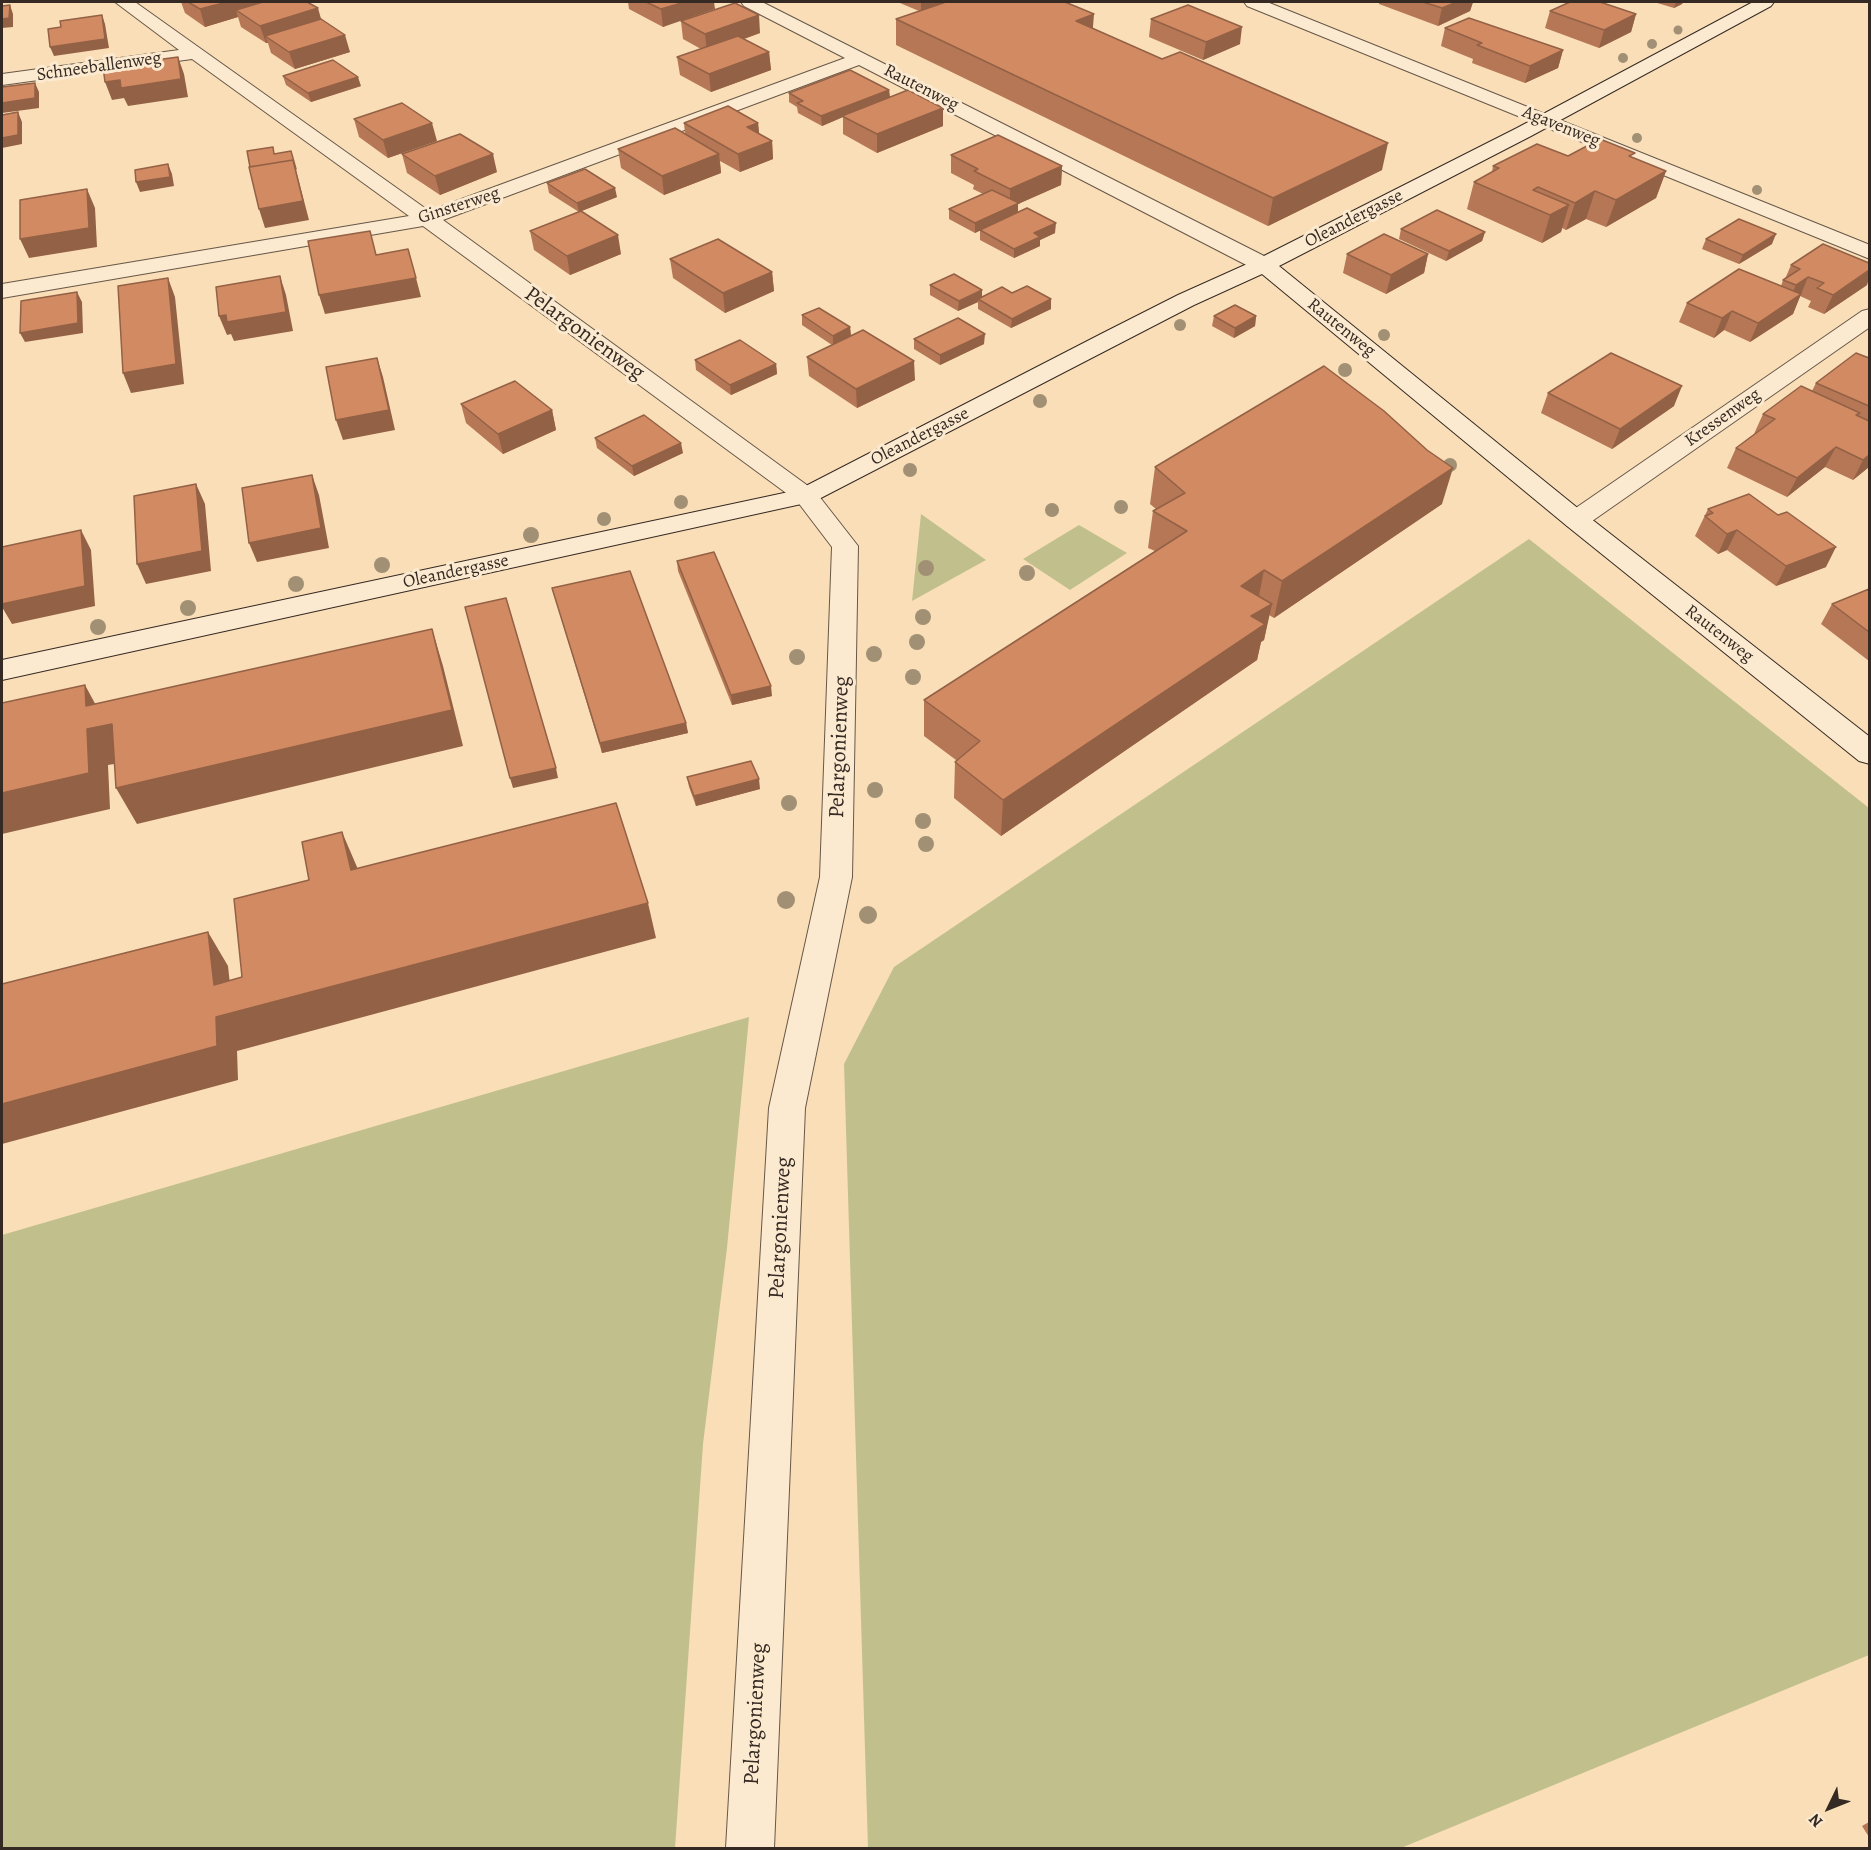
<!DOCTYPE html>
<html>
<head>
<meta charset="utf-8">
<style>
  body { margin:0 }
  #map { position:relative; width:1871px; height:1850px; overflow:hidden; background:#fadeb7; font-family:Alegreya,serif }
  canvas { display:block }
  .frame { position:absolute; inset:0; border:3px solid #352a23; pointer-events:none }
  .north { position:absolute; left:1799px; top:1778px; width:60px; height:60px; -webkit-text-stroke:4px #fcead0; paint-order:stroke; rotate:227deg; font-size:16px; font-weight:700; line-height:24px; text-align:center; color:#352a23 }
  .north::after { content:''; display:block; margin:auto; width:21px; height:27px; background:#352a23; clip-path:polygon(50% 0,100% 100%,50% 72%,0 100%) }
</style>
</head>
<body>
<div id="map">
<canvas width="1871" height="1850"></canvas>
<div class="frame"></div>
<div class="north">N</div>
</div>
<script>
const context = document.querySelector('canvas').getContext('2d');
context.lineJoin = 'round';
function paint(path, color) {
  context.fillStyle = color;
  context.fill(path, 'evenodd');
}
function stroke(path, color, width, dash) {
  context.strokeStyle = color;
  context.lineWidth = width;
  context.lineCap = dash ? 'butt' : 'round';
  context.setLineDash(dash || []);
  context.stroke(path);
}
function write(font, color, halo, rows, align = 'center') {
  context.font = font + ' Alegreya,serif';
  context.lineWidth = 6;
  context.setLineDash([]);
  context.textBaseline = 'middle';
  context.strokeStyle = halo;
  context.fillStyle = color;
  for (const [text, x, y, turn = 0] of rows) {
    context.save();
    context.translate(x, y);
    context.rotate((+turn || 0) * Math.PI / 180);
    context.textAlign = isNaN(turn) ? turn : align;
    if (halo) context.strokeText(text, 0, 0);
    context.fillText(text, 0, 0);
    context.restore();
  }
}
paint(new Path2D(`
  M921,514L986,560L912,601Z
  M1079,525L1127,553L1070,590L1023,559Z
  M1529,539L1869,808V1655L1401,1848H868L844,1064L894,967Z
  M749,1017L727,1248L703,1444L675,1848H2V1235Z`), '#c1c08c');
const street = new Path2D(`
  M115,2H135L429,211L845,58L744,6L741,2H762L1272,260L1275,265L1272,270L1264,272L1256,270L859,65L443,220L815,491L858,546L852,877L805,1108L774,1848H726L769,1108L820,877L832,547L797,501L423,226L2,298V284L409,216L192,59L2,85V74L179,50Z
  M1244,2H1267L1870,245V259L1247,6Z
  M1870,309V327L1585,526L1576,528L1567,526L1563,520L1567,514L1862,311Z`);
const secondary = new Path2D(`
  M1753,2H1774L1771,6L1531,136L1279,266L1585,514L1870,737V764L1859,761L1567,526L1262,274L1194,305L815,501L2,680V660L798,490L1101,334L1178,295L1256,260L1517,128Z`);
stroke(street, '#665748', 2);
stroke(secondary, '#352a23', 2);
paint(street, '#fcead0');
paint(secondary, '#fcead0');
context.fillStyle = '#a19074';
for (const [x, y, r] of [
  [1678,30,4.5],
  [1652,44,5],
  [1623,58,5],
  [1637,138,5],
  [1757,190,5],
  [1180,325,6],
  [1384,335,6],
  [1345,370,7],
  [1040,401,7],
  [1450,465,7],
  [910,470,7],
  [681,502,7],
  [1121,507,7],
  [1052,510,7],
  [604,519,7],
  [531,535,8],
  [382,565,8],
  [926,568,8],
  [1027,573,8],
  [296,584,8],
  [188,608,8],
  [923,617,8],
  [98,627,8],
  [917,642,8],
  [874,654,8],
  [797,657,8],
  [913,677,8],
  [875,790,8],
  [789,803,8],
  [923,821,8],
  [926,844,8],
  [786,900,9],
  [868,915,9]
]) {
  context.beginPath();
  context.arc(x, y, r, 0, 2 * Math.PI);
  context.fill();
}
paint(new Path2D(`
  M181,2H307L350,52L295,69L271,53L268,43H266L241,27L238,17L205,27L185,13Z
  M628,2H714L663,27L629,9Z
  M900,2H1065L1093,28L1382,170L1268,226L896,45V19L919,11L900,3Z
  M1379,2H1473L1470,11L1438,26L1379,4Z
  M1654,2H1683L1682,4L1674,8Z
  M1550,11L1636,14L1631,32L1599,48L1545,28Z
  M1151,19L1240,44L1203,60L1149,37Z
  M681,21L760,33L744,39L769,52L771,70L711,92L680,75L677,57L701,49L683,39Z
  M1445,28L1563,50L1558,68L1525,83L1472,63L1473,59L1441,46Z
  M283,76L361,86L311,102L286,85Z
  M889,90L890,98L943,108V126L877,153L843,134V117L822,126L798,113L797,107L789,102V93Z
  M354,119L437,141L388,158L359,137Z
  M684,123H758L759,134L772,141L773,159L740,172L720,161L721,173L664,195L621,168L618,149L685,134Z
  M402,154L497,172L440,195L407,173Z
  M951,155L1062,166L1061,185L1018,204V212L1055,233L1040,240V246L1014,258L980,240V230L975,233L949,219V209L983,194L973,189L974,185L951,173Z
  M1568,156L1633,158L1666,171L1656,198L1606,227L1586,219L1566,230L1562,228L1561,232L1542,243L1467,209L1474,182L1492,172L1493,166Z
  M547,183L617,197L579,212L549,193Z
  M1401,229L1485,232L1482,241L1446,261L1399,239Z
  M530,231L621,254L570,275L534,250Z
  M1706,239L1772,244L1739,264L1702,249Z
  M1347,254H1428L1424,273L1386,294L1343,273Z
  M670,259L772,272L774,291L725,313L673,278Z
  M1791,265L1867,285L1824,314L1808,307L1811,301L1800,296L1793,314L1750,342L1724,330L1714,338L1679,322L1687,303L1781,286L1783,280L1785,279Z
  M930,285L982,290V297L1012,293L1051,299V309L1011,328L978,309V302L958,311L930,295Z
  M802,315L850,327L851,336L915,380L857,408L809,376L807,357L832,345L802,325Z
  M1214,316H1256L1255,326L1234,338L1212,326Z
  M914,339L984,344L940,365L914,349Z
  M1869,358V467L1853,480L1825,467L1787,497L1727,468L1736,448L1754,434L1763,414L1812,391L1816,383Z
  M695,360L776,364L777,374L731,395L696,370Z
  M1548,393L1674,406L1612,449L1541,413Z
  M461,404L552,410L556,430L503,454L466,423Z
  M595,438L683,453L634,476L597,448Z
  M1155,467L1442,504L1274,618L1269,615L1264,640L1261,642L1257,660L1001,836L954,798L955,762L956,760L924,736V700L1155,551L1148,548L1153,511L1156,509L1150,504Z
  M1708,509L1826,567L1776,586L1727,550L1718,554L1695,536Z
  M677,561L772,696L732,705L678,571Z
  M552,588L686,723L688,733L602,753Z
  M1869,589V661L1821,624L1832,604Z
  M687,777L760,789L696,806L689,787Z
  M1869,1822V1837L1862,1826Z`), '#b57755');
paint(new Path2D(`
  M227,2H273L236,10L238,17L205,27L200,9Z
  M685,2H714L715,9L663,27L661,9Z
  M927,2H947L921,12V3Z
  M1457,2H1473L1470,11L1438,26L1442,8Z
  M1676,2H1683L1682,4L1674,8Z
  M10,5L13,14V27L2,28V19Z
  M318,8L323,26L265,36L268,43H266L260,26Z
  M1094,14L1092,39L1076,21Z
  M1636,14L1631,32L1599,48L1604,30Z
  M102,15L105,24L109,48L54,56L50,47Z
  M759,15L760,33L707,52L705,34Z
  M1242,27L1240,44L1203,60L1206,42Z
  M345,35L350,52L295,69L289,52Z
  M1563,50L1558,68L1525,83L1530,66Z
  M769,52L771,70L711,92L709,74Z
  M178,57L184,74L188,97L128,106L124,98L112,100L105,82Z
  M358,77L361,86L311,102L308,93Z
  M35,83L39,92V108L2,113V103Z
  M889,90L890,99L842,116L843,117L822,126L821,116Z
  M943,108V126L877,153V134Z
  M18,112L22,122V144L2,148V138Z
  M432,123L437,141L388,158L383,140Z
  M758,123L760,141L747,127Z
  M772,141L773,159L740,172L738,154Z
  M1388,143L1382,170L1268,226L1273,198Z
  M291,151L309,220L265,228L259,209Z
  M493,154L497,172L440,195L435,176Z
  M719,154L721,173L664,195L662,176Z
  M168,164L172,174L174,186L140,192L136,182Z
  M1062,166L1061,185L1018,204V213L975,233V223L1010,207V189Z
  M1666,171L1656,198L1606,227L1616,200Z
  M615,188L617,197L579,212L577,203Z
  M87,189L95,208L97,247L29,258L20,239Z
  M1595,191L1586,219L1566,230L1575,203Z
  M1569,205L1561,232L1542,243L1550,215Z
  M1056,223L1055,233L1040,240V246L1014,258V249L1034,233Z
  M1485,232L1482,241L1446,261L1449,251Z
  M1776,234L1772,244L1739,264L1743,255Z
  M618,235L621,254L570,275L567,256Z
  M1428,254L1424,273L1386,294L1391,275Z
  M1869,270V279L1867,285L1824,314L1833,295Z
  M772,272L774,291L725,313L723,293Z
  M280,276L286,295L293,331L234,341L231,334L227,335L219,316L226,315Z
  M1808,277L1793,314L1750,342L1758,323L1787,304L1796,285Z
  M168,278L175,297L184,384L131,393L123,373Z
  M416,278L421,297L325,314L319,295Z
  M982,290V300L978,299V302L958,311L959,301Z
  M77,292L82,302L83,333L25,342L20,333Z
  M1051,299V309L1011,328L1012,319Z
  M1732,311L1724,330L1714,338L1722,318Z
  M1256,316L1255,326L1234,338L1235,328Z
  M850,327L851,337L833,345V336Z
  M985,334L984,344L940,365V355Z
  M377,358L383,377L395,430L343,440L336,420Z
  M914,361L915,380L857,408L856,389Z
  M776,364L777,374L731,395L730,385Z
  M1682,386L1674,406L1612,449L1620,429Z
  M552,410L556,430L503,454L498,434Z
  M681,443L683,453L634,476L632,466Z
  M1836,447L1825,467L1787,497L1797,478Z
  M1869,455V467L1853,480L1863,460Z
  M1453,468L1442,504L1274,618L1282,581Z
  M312,475L319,495L329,548L257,562L249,543Z
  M196,484L205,504L211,571L146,584L137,564Z
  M81,530L91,550L95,606L12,624L2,607V604Z
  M1737,530L1727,550L1718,554L1727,534Z
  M1836,547L1826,567L1776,586L1786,566Z
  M1264,570L1257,606L1241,586Z
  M1272,604L1264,640L1261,642L1257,660L1001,836L1003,800L1251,616Z
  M432,629L443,666L463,746L137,824L116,788Z
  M85,685L105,722L112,724L132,761L108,765L110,809L2,834V793L86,706Z
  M771,686L772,696L732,705L731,695Z
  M686,723L688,733L602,753L600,743Z
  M556,768L558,778L513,788L510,778Z
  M759,779L760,789L696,806L694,796Z
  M342,832L357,867L366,906L351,870Z
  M648,903L656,938L237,1051L238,1080L2,1144V1104L214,985L208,932L228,966L233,1012Z`), '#936145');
const building = new Path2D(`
  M188,2H227L200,9Z
  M263,2H307L318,8L260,26L236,10Z
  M646,2H685L661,9Z
  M946,2H1065L1094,14L1076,21L1162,59L1180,52L1388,143L1273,198L896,19Z
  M1423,2H1457L1442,8Z
  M1570,2H1600L1636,14L1604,30L1550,11Z
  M735,3L759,15L705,34L681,21Z
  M10,5L9,18L2,19V6Z
  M1188,5L1242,27L1206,42L1151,19Z
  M102,15L105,39L50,47L48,29L61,27L60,21Z
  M1469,18L1563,50L1530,66L1477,45L1482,43L1445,28Z
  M321,19L345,35L289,52L265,36Z
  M738,36L769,52L709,74L677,57Z
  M178,57L181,79L121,88L120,80L105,82L103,67Z
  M333,60L358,77L308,93L283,76Z
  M850,70L889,90L821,116L797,103L803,101L789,93Z
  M35,83V98L2,103V87Z
  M908,90L943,108L877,134L842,116Z
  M402,103L432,123L383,140L354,119Z
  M728,106L758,123L747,127L772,141L738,154L684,123Z
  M18,112V135L2,138V115Z
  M675,128L719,154L662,176L618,149Z
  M460,134L493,154L435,176L402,154Z
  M998,135L1062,166L1010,189L974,171L978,169L951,155Z
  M1600,139L1635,153L1629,156L1666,171L1616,200L1595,191L1575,203L1538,187L1533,190L1569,205L1550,215L1474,182L1499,168L1493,166L1537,144L1568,156Z
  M273,147L274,154L291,151L296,169L293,160L250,167L247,151Z
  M293,160L303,201L259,209L249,167Z
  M168,164L170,177L136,182L135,170Z
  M585,169L615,188L577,203L547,183Z
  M87,189L89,228L20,239V200Z
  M992,190L1019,203L975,223L949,209Z
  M1027,208L1056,223L1034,233L1040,237L1014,249L980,230Z
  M1437,210L1485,232L1449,251L1401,229Z
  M581,211L618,235L567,256L530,231Z
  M1739,219L1776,234L1743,255L1706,239Z
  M370,231L376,255L408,249L416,278L319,295L308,241Z
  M1384,234L1428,254L1391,275L1347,254Z
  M718,239L772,272L723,293L670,259Z
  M1823,244L1869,263V270L1833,295L1817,288L1824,283L1808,277L1796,285L1783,280L1800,269L1791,265Z
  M1739,269L1801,294L1758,323L1732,311L1722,318L1687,303Z
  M954,274L982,290L959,301L930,285Z
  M280,276L286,312L227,322L226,315L219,316L216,287Z
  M168,278L176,364L123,373L118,286Z
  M1027,286L1051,299L1012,319L978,299L1002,287L1012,293Z
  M77,292L78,323L20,333L21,301Z
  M1235,305L1256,316L1235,328L1214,316Z
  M819,308L850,327L833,336L802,315Z
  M958,318L985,334L940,355L914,339Z
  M863,330L914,361L856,389L807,357Z
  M740,340L776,364L730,385L695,360Z
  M1611,353L1682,386L1620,429L1548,393Z
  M1856,353L1869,358V406L1816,383Z
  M377,358L389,410L336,420L326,367Z
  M1324,366L1384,411L1427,450L1453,468L1282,581L1264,570L1241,586L1272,604L1251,616L1265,624L1003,800L955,762L980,741L924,700L1187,531L1153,511L1185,493L1155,467Z
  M515,381L552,410L498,434L461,404Z
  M1801,386L1860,413L1856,415L1869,421V455L1863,460L1836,447L1797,478L1736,448L1775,419L1763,414Z
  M644,415L681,443L632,466L595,438Z
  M312,475L321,528L249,543L242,488Z
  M196,484L202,551L137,564L134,496Z
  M1749,494L1778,515L1787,512L1836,547L1786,566L1737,530L1727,534L1705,516L1713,513L1708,509Z
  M81,530L85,586L2,604V547Z
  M714,552L771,686L731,695L677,561Z
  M630,571L686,723L600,743L552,588Z
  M1869,589V632L1832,604Z
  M506,598L556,768L510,778L465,607Z
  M432,629L452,710L116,788L112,724L87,729L89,773L2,793V703L85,685L86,706Z
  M751,761L759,779L694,796L687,777Z
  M616,803L648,903L216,1017L217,1046L2,1104V984L208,932L214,985L242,977L234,899L309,880L302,842L342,832L351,870Z`);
paint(building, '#d28a63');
stroke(building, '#936145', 1.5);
write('18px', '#352a23', '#fcead0', [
  ["Schneeballenweg",99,67,-8],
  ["Rautenweg",921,88,27],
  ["Agavenweg",1561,127,22],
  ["Ginsterweg",459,206,-18],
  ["Oleandergasse",1354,219,-27],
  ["Rautenweg",1341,328,39],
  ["Kressenweg",1723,418,-35],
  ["Oleandergasse",920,437,-27],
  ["Oleandergasse",456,572,-12],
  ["Rautenweg",1719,634,38]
]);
write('22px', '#352a23', '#fcead0', [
  ["Pelargonienweg",584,334,36],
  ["Pelargonienweg",840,747,-88],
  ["Pelargonienweg",781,1228,-87],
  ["Pelargonienweg",756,1714,-87]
]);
</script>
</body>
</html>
